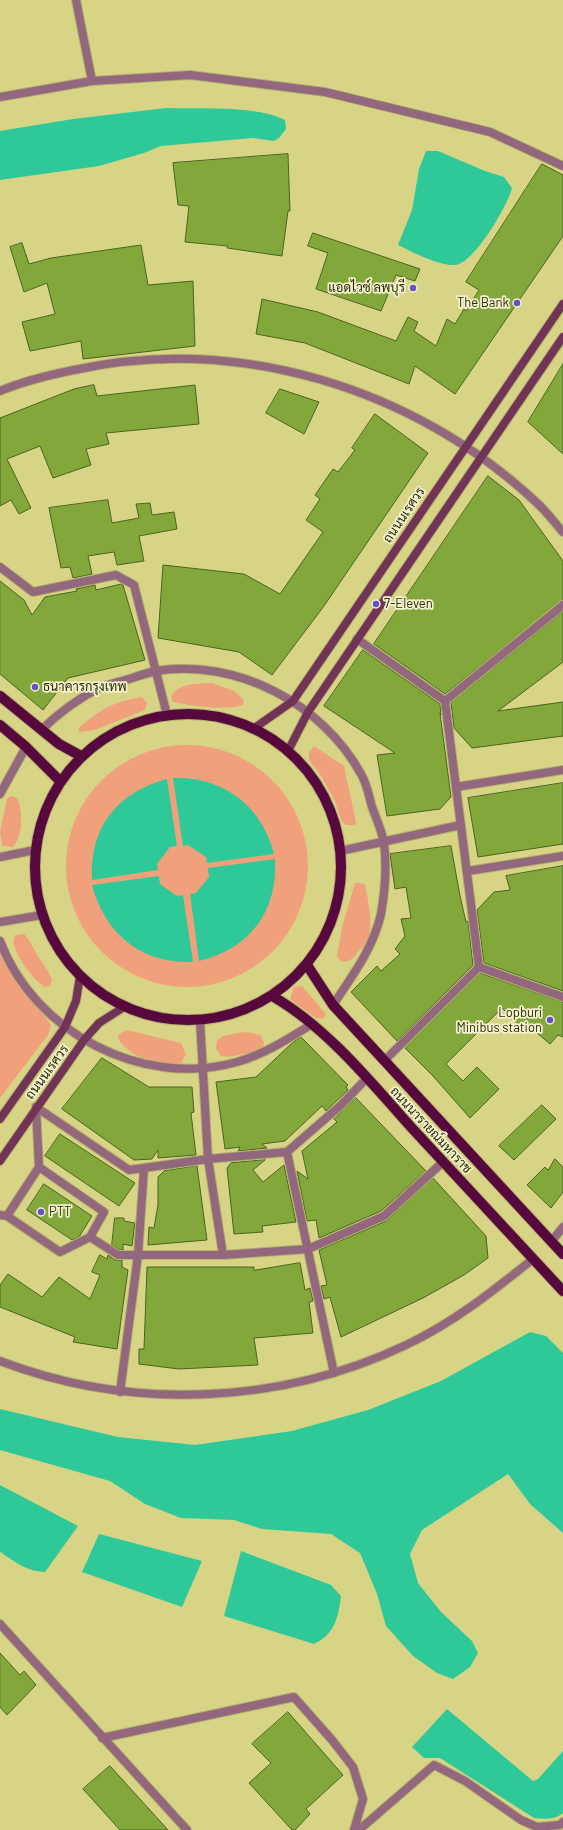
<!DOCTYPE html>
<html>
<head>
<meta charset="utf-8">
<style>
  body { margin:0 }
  canvas { display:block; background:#d7d486 }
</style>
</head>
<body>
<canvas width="563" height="1830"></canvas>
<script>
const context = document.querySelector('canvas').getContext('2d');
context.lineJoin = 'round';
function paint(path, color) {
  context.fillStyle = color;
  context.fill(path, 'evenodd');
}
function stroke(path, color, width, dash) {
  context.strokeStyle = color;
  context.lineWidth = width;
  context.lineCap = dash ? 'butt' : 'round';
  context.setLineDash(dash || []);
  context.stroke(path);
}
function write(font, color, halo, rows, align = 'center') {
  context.font = font + ' Barlow,Sarabun,sans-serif';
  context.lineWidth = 3.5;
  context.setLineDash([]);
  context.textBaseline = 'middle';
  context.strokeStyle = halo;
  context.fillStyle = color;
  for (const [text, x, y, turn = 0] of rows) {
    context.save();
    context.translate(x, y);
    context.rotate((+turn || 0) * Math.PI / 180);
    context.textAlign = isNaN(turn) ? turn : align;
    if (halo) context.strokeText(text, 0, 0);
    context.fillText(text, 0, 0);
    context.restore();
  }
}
paint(new Path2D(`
  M212,683L234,691L244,700L243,705C221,711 195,706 173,702L171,696C181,682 196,684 212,683Z
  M142,697L147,703L145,710L95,730L79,732V728C100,709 113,702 142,697Z
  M66 866a121 121 0 1 1 242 0a121 121 0 1 1-242 0Z
  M314,746L344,766L356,822L355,825H346L341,820L335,801L321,776L309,760V752Z
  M11,796L17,798C23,810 23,838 13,847L2,846L0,832L7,799Z
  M355,883H360L365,884C368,901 375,928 366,944C363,947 360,950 357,953C353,959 349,962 342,962L337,957L342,927Z
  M24,934C31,942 34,949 39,958C44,966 49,971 52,980L50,986L45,987C33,980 17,958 14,944C13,942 14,938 15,935Z
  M0,953L51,1025L48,1035L0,1098Z
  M302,986L326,1014L323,1019L316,1018L290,999L294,987Z
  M127,1030L181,1043L186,1054L181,1063C160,1066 128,1058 118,1038L119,1034Z
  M243,1032L253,1033L261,1036L264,1043L262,1050L229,1057L221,1056L216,1049L217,1041L223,1036Z`), '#f0a17b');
paint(new Path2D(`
  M166,108C200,109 256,105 285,120L286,129L279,138L274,141L253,138L161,146L144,153L99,166L0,180V131L73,119Z
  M426,151H438L485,171L504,177L512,188C508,205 474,264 455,265C439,266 412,252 398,245L412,210L419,169Z
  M173,778C223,776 262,806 274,854L207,863L206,857L188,845L183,846Z
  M167,779L177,846L170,847L157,864L158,870L92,880C89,828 117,792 167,779Z
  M275,859C278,911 250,949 199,961L190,894L196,893L209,877L208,868Z
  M159,876L160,884L177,896L183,895L193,962C141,964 105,934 92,885Z
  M530,1332L546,1336L563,1353V1533L530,1504L508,1474L422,1530L410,1554L418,1583L441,1612L472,1641L478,1653L470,1667L453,1679L437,1673L413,1656L386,1626L377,1594L360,1553L331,1534L262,1529L234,1520L181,1518L145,1504L110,1481L0,1450V1409L118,1437L195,1445L292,1431L368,1410L441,1381Z
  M0,1485L78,1526L45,1572C25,1571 16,1562 0,1552Z
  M99,1534L202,1561L182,1607L82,1572Z
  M241,1551L331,1585L341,1596C338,1618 335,1634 314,1644L224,1616Z
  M447,1709L533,1781L538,1779L563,1751V1813C555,1820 544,1819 534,1818L440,1758H424L412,1747Z`), '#2fc999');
const building = new Path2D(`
  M288,154L290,211H288L282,256L227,248L228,246L185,242L189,206L178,205L173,163Z
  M542,164L563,175V236L455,394L415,366L409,384L305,343L256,334L262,299L318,312L396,341L408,317L418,322L414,331L436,346L447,319L455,324L464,309L466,311L479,290L466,282Z
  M313,233L420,269L415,281L396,275L381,311L316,289L328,253L308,246Z
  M22,243L29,264L51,258L141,245L148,285L193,281L195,346L83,359L81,341L30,351L22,322L55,314L47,283L24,292L10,247Z
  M563,364V454L528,422Z
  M94,385L97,396L195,385L199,424L106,433L109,444L86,449L91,465L53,478L40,446L7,459L31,508L19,514L11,500L0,506V418L74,389Z
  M280,389L319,402L304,434L266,413Z
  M375,414L428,453L324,606L272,675L239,652L158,638L163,565L244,574L280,594L323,532L306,520L320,499L315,495L333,469L338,472L355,450L352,448Z
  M488,476L519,500L563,561V600L445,694L374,644Z
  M108,500L112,523L139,518L136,504L150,503L152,515L174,512L177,529L139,536L144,561L117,565L114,552L88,556L92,574L73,578L70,567L61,568L49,508Z
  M0,581L24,600L32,615L45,597L77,591L76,589L95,585L96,590L121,584L123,585L145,660L68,678L43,710L0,674Z
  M563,612V662L498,711L563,702V736L472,748L454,728L451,703Z
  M363,650L440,704L441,715L440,713L451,797L440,809L387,816L377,755L395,753L324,706Z
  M563,783V844L478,857L468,798Z
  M451,846L460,896L466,922L468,921L473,965L397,1041L351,992L377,966L381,971L400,954L395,949L405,936L401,919L411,918L406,887L395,889L390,854Z
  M563,866V991L484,963L477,910L494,892L510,890L506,876Z
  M480,973L563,1002V1037L558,1035L550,1044L525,1023L521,1027L502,1008L446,1064L463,1081L477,1067L499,1089L470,1118L433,1076L405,1048Z
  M301,1037L348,1085L346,1087L348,1090L326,1111L322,1106L285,1141L262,1144L267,1148L238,1151L240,1147L225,1149L216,1082L256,1077L291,1044Z
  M102,1058L149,1087H192L194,1112L191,1113L196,1155L158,1158V1150L152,1159L134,1160L62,1109Z
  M356,1098L426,1171L381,1211L319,1238L316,1220L307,1221L297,1171L308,1179L302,1151L337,1122L334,1119Z
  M542,1105L556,1119L514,1160L499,1146Z
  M60,1134L135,1183L119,1206L45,1156Z
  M555,1159L563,1167V1192L551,1208L527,1185L545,1167L548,1170Z
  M265,1160L253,1170L263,1182L284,1165L296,1222L262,1226L263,1232L234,1234L227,1168L231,1163Z
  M197,1166L207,1240L148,1245L149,1227L154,1228L158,1205V1177L164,1171Z
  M433,1178L486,1236L488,1258L464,1275L423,1298L341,1337L330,1297L324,1299L321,1286L327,1285L319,1250L386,1221Z
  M44,1184L92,1216L79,1237L72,1240L27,1210Z
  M115,1218H124V1221L135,1223L132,1246L123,1244V1250H120L112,1245Z
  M100,1255L107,1259L108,1255L115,1260H122V1267L128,1270L117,1349L73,1342L75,1337L0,1307V1285L8,1274L42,1297L59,1277L90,1299L100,1275L92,1272Z
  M300,1263L305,1290L310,1288L313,1301L309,1302L313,1333L254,1338L258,1365L179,1369L139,1364V1349H144L147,1267H254V1270Z
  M0,1653L20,1675L24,1671L36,1685L7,1715L0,1707Z
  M288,1712L343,1775L306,1809L310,1814L295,1830H292L249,1783L271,1763L252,1744Z
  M110,1766L168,1830H120L83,1789Z`);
paint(building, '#82a83c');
stroke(building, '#4b641e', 1);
const service = new Path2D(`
  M41,730C59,713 77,699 99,688C108,684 120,682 129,679C138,676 147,673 156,671C237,658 323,704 361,774C367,784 369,796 372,807C376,818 382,831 384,843C387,866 385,891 381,914C373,949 352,976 333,1005
  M456,787L563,770
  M0,794L26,747
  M0,857L35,850
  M468,871L563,856
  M0,922L42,915
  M0,941C34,1032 142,1089 237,1062C265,1054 288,1039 312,1024
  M0,1215L7,1216L60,1252L90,1237L104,1212L39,1167L36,1107
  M7,1216L39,1167
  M0,1624L187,1830`);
const minor = new Path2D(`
  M76,0L92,81
  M0,97L92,81L190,75L325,92L490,132L563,166
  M0,391C24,381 49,375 74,370C239,334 414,388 536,502C546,511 554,522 563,532
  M0,567L33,592L116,575L134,585L167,715
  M357,639L445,701L563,605
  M445,701L479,967
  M340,851L461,825
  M200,1020L208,1159L223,1255
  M384,1061L479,967L563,997
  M36,1107L129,1170L208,1159L287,1152L341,1105L367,1078
  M287,1152L334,1373
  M90,1237L118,1255H223L308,1249L384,1216L443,1162
  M551,1242L563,1227
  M0,1361C130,1411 280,1405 406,1345C453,1323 493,1291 533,1259
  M120,1392L138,1255L144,1168
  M102,1738L294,1697L332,1740L353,1767L363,1799L354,1830
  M359,1830L434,1765L465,1781L521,1820L537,1827L560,1825L563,1822`);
const secondary = new Path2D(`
  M253,729L293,701L563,304
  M288,751L308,712L563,337
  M0,1119L65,1027L76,1001L80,976
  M0,1161L84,1040L99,1023L124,1007`);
const primary = new Path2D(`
  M0,696L59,744L81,756
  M35 867a153 153 0 1 1 306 0a153 153 0 1 1-306 0Z
  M0,725L25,746L60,781
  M307,965L333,1005L563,1254
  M272,996C325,1026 370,1081 410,1126C461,1181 512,1236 563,1291`);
stroke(service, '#b5b26d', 10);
stroke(minor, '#b5b26d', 10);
stroke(secondary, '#b5b26d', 10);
stroke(primary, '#b5b26d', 12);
stroke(service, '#93677e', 8);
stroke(minor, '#93677e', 8);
stroke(secondary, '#713457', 8);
stroke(primary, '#57083c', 10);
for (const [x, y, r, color] of [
  [413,288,4,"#6751ca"],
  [517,303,4,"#6751ca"],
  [376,604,4,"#6751ca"],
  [35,687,4,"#6751ca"],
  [550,1020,4,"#6751ca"],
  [41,1212,4,"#6751ca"]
]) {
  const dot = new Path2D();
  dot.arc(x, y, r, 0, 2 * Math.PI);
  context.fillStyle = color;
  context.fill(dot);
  stroke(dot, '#f4f3cd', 1.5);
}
write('13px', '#2c2a09', '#f4f3cd', [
  ["แอดไวซ์ ลพบุรี",405,288],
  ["The Bank",509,303],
  ["7-Eleven",384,604,"left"],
  ["ธนาคารกรุงเทพ",43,687,"left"],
  ["Lopburi",542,1013],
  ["Minibus station",542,1028],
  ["PTT",49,1212,"left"]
], 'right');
write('13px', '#2c2a09', '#f4f3cd', [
  ["ถนนนเรศวร",404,515,-56],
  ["ถนนนเรศวร",47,1072,-54],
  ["ถนนนารายณ์มหาราช",431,1130,47]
]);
</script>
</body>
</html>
